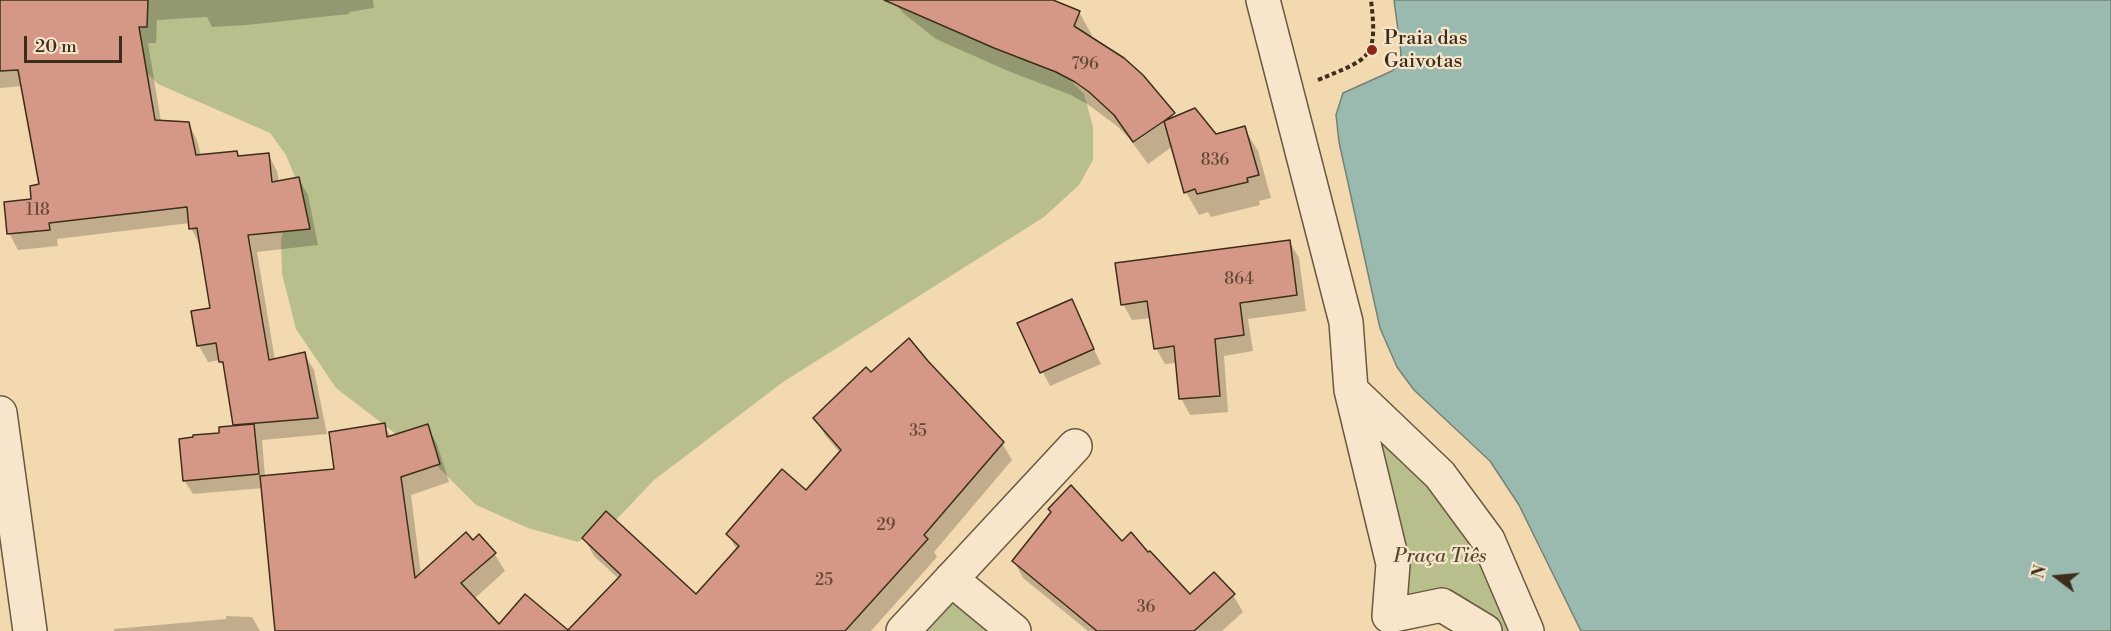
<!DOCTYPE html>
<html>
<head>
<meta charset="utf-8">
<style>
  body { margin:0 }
  #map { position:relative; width:2111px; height:631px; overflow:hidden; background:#f2d9b0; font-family:"Libre Bodoni",serif }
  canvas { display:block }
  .north { position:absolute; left:2027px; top:547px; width:60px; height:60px; -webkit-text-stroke:4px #f7e6cc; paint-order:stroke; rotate:286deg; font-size:16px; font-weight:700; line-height:24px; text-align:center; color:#3d2e1b }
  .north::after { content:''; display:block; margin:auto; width:21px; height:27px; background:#3d2e1b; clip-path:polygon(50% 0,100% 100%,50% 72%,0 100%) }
  .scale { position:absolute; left:24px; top:36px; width:98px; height:27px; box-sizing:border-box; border:3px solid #3d2e1b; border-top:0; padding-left:8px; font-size:18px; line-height:21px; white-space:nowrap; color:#3d2e1b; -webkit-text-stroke:4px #f7e6cc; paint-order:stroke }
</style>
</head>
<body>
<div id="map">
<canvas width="2111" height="631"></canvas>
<div class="north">N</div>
<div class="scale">20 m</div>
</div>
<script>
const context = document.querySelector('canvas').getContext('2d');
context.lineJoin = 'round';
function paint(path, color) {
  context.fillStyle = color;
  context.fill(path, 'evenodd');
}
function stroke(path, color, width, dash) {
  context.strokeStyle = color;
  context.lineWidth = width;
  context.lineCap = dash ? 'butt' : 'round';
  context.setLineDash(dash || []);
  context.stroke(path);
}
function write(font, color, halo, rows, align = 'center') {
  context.font = font + ' "Libre Bodoni",serif';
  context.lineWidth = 4.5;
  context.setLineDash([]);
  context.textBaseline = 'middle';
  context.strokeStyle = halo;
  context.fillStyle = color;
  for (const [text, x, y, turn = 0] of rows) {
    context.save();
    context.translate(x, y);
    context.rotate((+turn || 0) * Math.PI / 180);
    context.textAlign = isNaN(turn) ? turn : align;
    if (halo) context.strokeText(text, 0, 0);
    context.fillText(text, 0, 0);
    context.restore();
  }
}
paint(new Path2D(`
  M137,0H908L1060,70L1084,94L1093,127V160L1079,185L1044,217L783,382L654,480L616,520L578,542L528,528L476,505L435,464L336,388L296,329L282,274L281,240L295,177L286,155L270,133L158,84L134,60Z
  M1351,390L1440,475L1527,631H1485L1442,605L1389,616Z
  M951,579L1014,631H903Z`), '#b9bf8c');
const water = new Path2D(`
  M1394,0H2111V631H1581L1519,505L1490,461L1414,390L1397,367L1380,328L1339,142L1336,115L1343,93L1392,71L1400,64L1401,53Z`);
paint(water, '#9bbaaf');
stroke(water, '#758274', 1.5);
paint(new Path2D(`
  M0,0H373L374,8L349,12V14L247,25L212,27L207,17L157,20L156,43H148L161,121L188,123L197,140L201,156L236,152L239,157L268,154L277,171L279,182L299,179L308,195L318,245L257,252L275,360L304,354L314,370L327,434L262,440L265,477L336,470L384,425L391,437L427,426L437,444L449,482L411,495L421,575L472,542L494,553L505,571L474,599L499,627L563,631H276L263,488L193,494L184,480L221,434L236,427L226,371L220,360L208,362L199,346L193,312L212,309L200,245L191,228L190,223L57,239L58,246L18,250L9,233L41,186L23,86L0,88Z
  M892,0H1049L1079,12L1092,35L1091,39L1175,118L1216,135L1244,128L1258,151L1271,198L1259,201L1260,205L1211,217L1208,212L1199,215L1186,192L1173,146L1148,164L1129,138L1117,126L1090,106L1071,95L1008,71L936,39L903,13Z
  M1289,241L1299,258L1306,311L1248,319L1253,351L1224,356L1228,412L1190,415L1181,398L1177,363L1165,364L1156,348L1151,318L1132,320L1123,304Z
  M1071,301L1101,364L1050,386L1019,324Z
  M927,362L1002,443L1012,460L934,552L937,557L871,631H569L619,579L594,556L584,538L696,596L737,550L728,534L806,492L840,453L825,435L815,418L871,374Z
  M1122,543L1190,596L1233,595L1243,612L1222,631H1088L1023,578L1014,561Z
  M226,616L252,617L260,631H114V629L226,619Z`), '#0003');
const building = new Path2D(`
  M0,0H148L147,27H139L155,120L189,122L196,155L237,151L238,156L269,153L272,182L299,177L310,229L248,235L269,360L305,352L318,418L233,425L224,369L223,362H219L216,343L197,346L191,311L210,308L197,228L189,229L187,207L49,223L50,230L7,234L4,202L31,199L30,186L39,184L18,70L0,71Z
  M884,0H1053L1080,11L1074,26L1124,58L1143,75L1175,113L1164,121L1195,108L1216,134L1245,126L1259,175L1247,178L1248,182L1197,194L1195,189L1184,193L1164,121L1133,142L1114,115L1089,92L1075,82L1056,72L994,48Z
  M1290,240L1297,295L1240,303L1244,335L1215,339L1220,396L1179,399L1174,346L1154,349L1147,301L1121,305L1115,263Z
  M1072,299L1094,349L1040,373L1017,323Z
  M909,338L928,361L1004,442L924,535L928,539L845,631H275L260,476L334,469L329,432L385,423L387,437L428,424L440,464L401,477L415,578L466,532L473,540L479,534L496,553L461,583L499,624L525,594L568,630L621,575L582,538L606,511L696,594L739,546L726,534L782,469L806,490L841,450L813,418L866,367L871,372Z
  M254,424L259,474L183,481L179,439L193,437V435L219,433V427Z
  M1071,485L1122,541L1131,532L1148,552L1150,551L1190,594L1214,572L1235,594L1194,631H1097L1012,561L1051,512L1048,509Z`);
paint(building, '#d69886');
stroke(building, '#3d2e1b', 1.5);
const minor = new Path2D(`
  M1263,0L1346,322L1351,390L1393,564L1389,616
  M1351,390L1440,475L1488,540L1527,631
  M0,413L30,631
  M951,579L1014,631
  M1389,616L1442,605L1485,631
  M903,631L1075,446`);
stroke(minor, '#6a5940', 36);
stroke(new Path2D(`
  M1318,80C1370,58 1378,60 1371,0`), '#3d2e1b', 4, [4.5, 3]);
stroke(minor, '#f7e6cc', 33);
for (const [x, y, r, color] of [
  [1372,50,6,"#8f2418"]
]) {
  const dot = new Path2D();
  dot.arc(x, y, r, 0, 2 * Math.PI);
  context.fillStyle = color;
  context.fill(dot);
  stroke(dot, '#f7e6cc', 2);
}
write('16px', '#634836', null, [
  ["796",1085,65],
  ["836",1215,161],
  ["118",38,211],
  ["864",1239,280],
  ["35",918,432],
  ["29",886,526],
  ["25",824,581],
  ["36",1146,608]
]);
write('20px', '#3d2e1b', '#f7e6cc', [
  ["Praia das",1384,39],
  ["Gaivotas",1384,62]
], 'left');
write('italic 20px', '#564b32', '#f7e6cc', [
  ["Praça Tiês",1440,557]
]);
</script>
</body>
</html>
